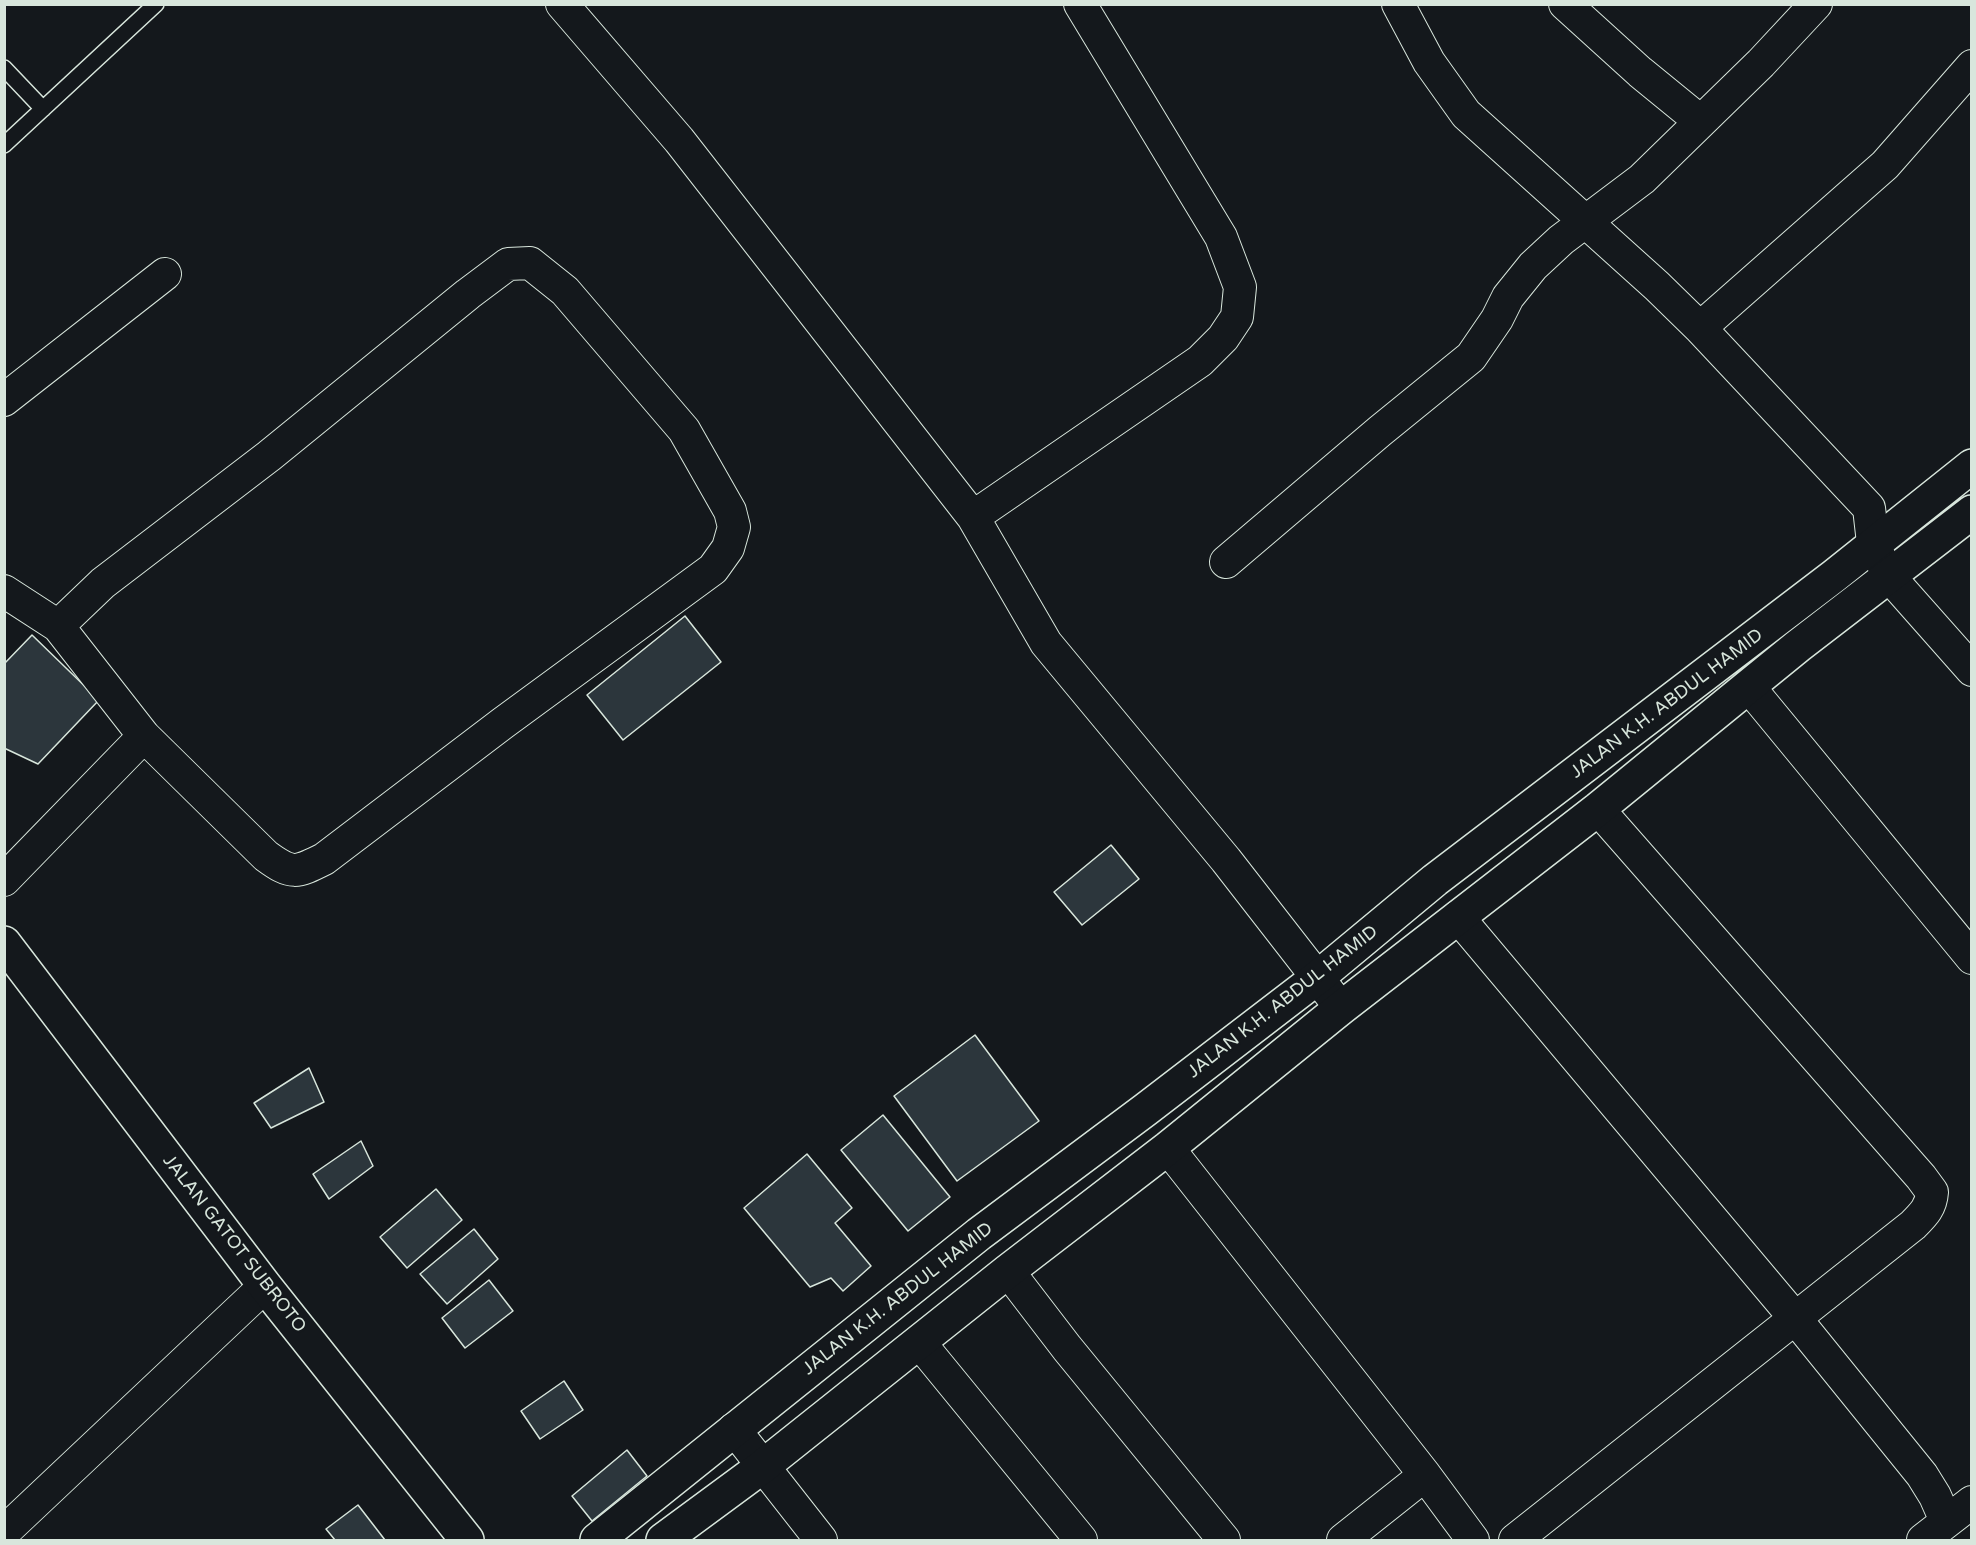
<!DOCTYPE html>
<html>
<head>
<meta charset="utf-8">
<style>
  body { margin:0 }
  #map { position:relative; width:1976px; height:1545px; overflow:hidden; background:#14181c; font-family:"Varela Round",sans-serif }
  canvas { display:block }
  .frame { position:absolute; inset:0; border:6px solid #d8e6dc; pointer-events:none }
</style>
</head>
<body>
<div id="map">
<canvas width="1976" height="1545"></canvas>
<div class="frame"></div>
</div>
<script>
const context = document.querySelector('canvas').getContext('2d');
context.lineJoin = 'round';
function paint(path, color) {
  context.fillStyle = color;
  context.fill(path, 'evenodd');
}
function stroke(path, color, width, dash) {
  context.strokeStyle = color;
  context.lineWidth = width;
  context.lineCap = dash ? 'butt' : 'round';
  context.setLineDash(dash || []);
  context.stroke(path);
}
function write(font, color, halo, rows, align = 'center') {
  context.font = font + ' "Varela Round",sans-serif';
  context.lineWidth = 4.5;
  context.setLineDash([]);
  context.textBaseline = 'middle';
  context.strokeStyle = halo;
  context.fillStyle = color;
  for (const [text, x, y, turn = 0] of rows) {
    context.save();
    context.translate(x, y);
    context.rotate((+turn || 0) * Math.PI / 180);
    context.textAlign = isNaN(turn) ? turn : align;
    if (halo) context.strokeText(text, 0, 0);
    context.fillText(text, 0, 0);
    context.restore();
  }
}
const building = new Path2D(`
  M685,616L721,662L623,740L587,695Z
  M32,635L99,700L38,764L4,748V664Z
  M1111,845L1139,879L1082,925L1054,892Z
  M975,1035L1039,1121L957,1181L894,1096Z
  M309,1068L324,1102L271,1128L254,1103Z
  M883,1115L950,1197L908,1231L841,1150Z
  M361,1141L373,1166L329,1199L313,1174Z
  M807,1154L852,1208L835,1223L871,1266L843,1291L831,1278L810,1287L744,1208Z
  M436,1189L462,1220L407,1268L380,1237Z
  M474,1229L498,1259L447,1304L420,1274Z
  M489,1280L513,1311L465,1348L442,1318Z
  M564,1381L583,1410L540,1439L521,1411Z
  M627,1450L647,1476L592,1521L572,1496Z
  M358,1505L385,1540H335L326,1529Z`);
paint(building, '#2c363c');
stroke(building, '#d8e6dc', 1.5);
const lane = new Path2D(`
  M4,68L43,109
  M4,145L156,4`);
const street = new Path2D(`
  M562,4L679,140L973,517L1046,643L1226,860L1341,1008
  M1398,4L1429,62L1466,114L1657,286L1700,328L1869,508L1873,543L1888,575L1972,670
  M1565,4L1640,72L1700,121
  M1700,328L1885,165L1972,66
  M4,400L165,274
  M973,517L1200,361L1223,338L1237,317L1240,287L1221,237L1080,4
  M1226,562L1380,431L1471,357L1497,319L1508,297L1533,266L1561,240L1642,179L1761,63L1816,4
  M4,591L58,626
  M1749,687L1972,958
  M4,880L144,736L58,626L103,583L269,456L468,294L508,264L530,263L565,291L684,430L730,511L734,527L728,548L713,569L503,723L324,859C296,873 292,875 266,856L144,736
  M1458,917L1795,1318L1922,1475L1935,1496L1946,1521
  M1168,1148L1425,1475L1473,1540
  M1008,1271L1067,1348L1224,1540
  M919,1342L1081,1540
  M734,1429L821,1540
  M4,1532L265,1286
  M1343,1540L1425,1475
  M1515,1540L1913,1225C1924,1214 1931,1207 1932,1192L1921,1177L1598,809
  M1923,1540L1972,1502`);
const highway = new Path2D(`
  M4,943L265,1286L467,1540
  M597,1540L979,1234L1145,1110L1317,978L1435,880L1834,576L1972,466
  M663,1540L762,1467L1008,1271L1168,1148L1341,1008L1598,809L1798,646L1972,512`);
stroke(lane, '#d8e6dc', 18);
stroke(street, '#d8e6dc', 34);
stroke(highway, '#d8e6dc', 36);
stroke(lane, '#14181c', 15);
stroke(street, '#14181c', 32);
stroke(highway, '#14181c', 33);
write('18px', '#d8e6dc', '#14181c', [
  ["JALAN K.H. ABDUL HAMID",1667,704,-37],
  ["JALAN K.H. ABDUL HAMID",1283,1002,-38],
  ["JALAN GATOT SUBROTO",234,1244,52],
  ["JALAN K.H. ABDUL HAMID",898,1299,-38]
]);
</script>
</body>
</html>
